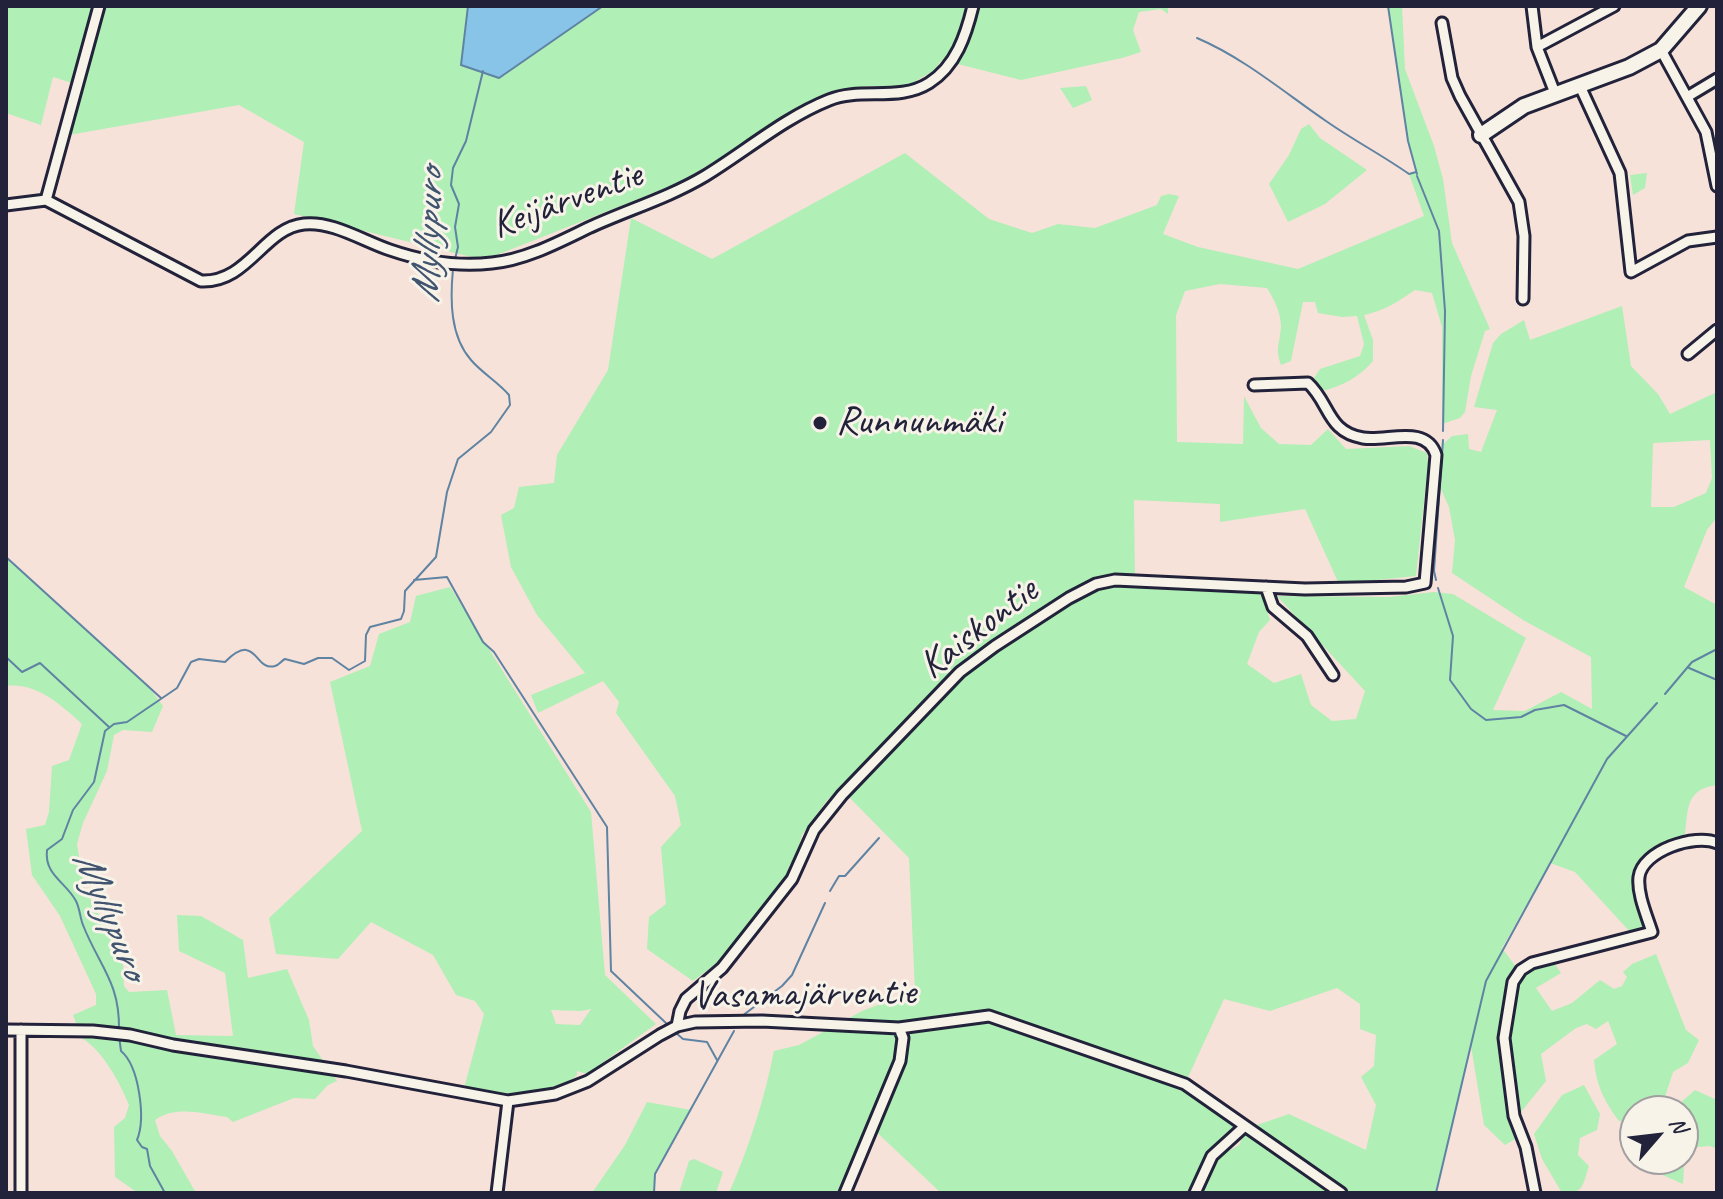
<!DOCTYPE html>
<html>
<head>
<meta charset="utf-8">
<style>
  body { margin:0 }
  #map { position:relative; width:1723px; height:1199px; overflow:hidden; background:#f7e2d9; font-family:Caveat,sans-serif }
  canvas { display:block }
  .frame { position:absolute; inset:0; border:8px solid #22223b; pointer-events:none }
  .north { position:absolute; left:1619px; top:1095px; width:80px; height:80px; box-sizing:border-box; background:#f7f3e8; border:2px solid #a29fa3; border-radius:50%; rotate:62deg; font-size:22px; font-weight:700; line-height:32px; text-align:center; color:#22223b }
  .north::after { content:''; display:block; margin:auto; width:28px; height:36px; background:#22223b; clip-path:polygon(50% 0,100% 100%,50% 72%,0 100%) }
</style>
</head>
<body>
<div id="map">
<canvas width="1723" height="1199"></canvas>
<div class="frame"></div>
<div class="north">N</div>
</div>
<script>
const context = document.querySelector('canvas').getContext('2d');
context.lineJoin = 'round';
function paint(path, color) {
  context.fillStyle = color;
  context.fill(path, 'evenodd');
}
function stroke(path, color, width, dash) {
  context.strokeStyle = color;
  context.lineWidth = width;
  context.lineCap = dash ? 'butt' : 'round';
  context.setLineDash(dash || []);
  context.stroke(path);
}
function write(font, color, halo, rows, align = 'center') {
  context.font = font + ' Caveat,sans-serif';
  context.lineWidth = 6;
  context.setLineDash([]);
  context.textBaseline = 'middle';
  context.strokeStyle = halo;
  context.fillStyle = color;
  for (const [text, x, y, turn = 0] of rows) {
    context.save();
    context.translate(x, y);
    context.rotate((+turn || 0) * Math.PI / 180);
    context.textAlign = isNaN(turn) ? turn : align;
    if (halo) context.strokeText(text, 0, 0);
    context.fillText(text, 0, 0);
    context.restore();
  }
}
paint(new Path2D(`
  M6,6H468L461,65L499,78L603,6H1168V14L1161,9L1139,12L1133,30L1141,52L1122,58L1021,80L942,60L933,71L905,87L870,86L827,93L679,183L484,260L294,214L304,142L239,105L69,135L81,86L53,77L41,125L6,113Z
  M1388,6H1402L1405,69L1434,146L1443,179L1452,243L1490,329L1485,331L1471,376L1465,412L1460,418L1442,424V327L1432,293L1415,290C1399,301 1384,311 1364,315L1373,340V361C1359,377 1343,386 1322,391L1314,378L1320,369L1360,356L1364,344L1357,316L1342,317L1318,313L1315,302H1303L1291,361L1281,365C1275,347 1280,344 1281,326C1281,313 1274,299 1267,288L1220,284L1185,291L1176,315L1177,442L1243,444L1244,396L1261,428L1279,444L1311,445L1328,429L1346,449L1409,446L1427,453L1428,464L1416,576L1339,584L1305,509L1220,522V504L1134,500L1135,586L1261,593L1270,620L1259,632L1247,664L1274,683L1301,674L1311,705L1332,721L1356,719L1365,691L1277,596L1389,597L1434,592L1453,594L1526,638L1493,710L1525,711L1561,692L1592,709L1591,657L1523,620L1452,573L1455,540L1449,507L1441,489L1442,445L1452,436L1468,434L1469,449L1481,452L1497,410L1474,407L1493,343L1501,334L1524,320L1530,340L1622,306L1631,366L1658,394L1670,414L1717,392V517L1707,530L1684,587L1717,605V785C1686,789 1688,808 1685,834L1652,851L1636,870L1640,911L1644,922L1643,928L1632,934L1575,872L1550,863L1502,948L1516,967L1510,978L1500,1050L1515,1139L1505,1145L1484,1125L1471,1046L1436,1193H1199L1208,1170L1218,1157L1239,1145L1244,1135L1257,1125L1289,1114L1366,1150L1376,1105L1361,1077L1374,1066L1376,1035L1360,1029V1004L1337,988L1270,1011L1224,999L1183,1088L1223,1114L1236,1129L1204,1161L1190,1193H941L868,1124L841,1193H729C749,1147 764,1101 774,1051L799,1045L862,1011L915,991L909,858L841,789L828,799L802,835L796,858L790,864L787,874L721,960L693,981L647,949L649,917L666,904L661,847L681,825L675,796L616,713L619,702L603,681L538,713L531,695L585,673L537,615L511,567L501,515L514,508L519,487L554,483L557,455L608,370L631,218L712,259L905,153L989,219L1032,233L1058,224L1095,228L1157,205L1161,196L1169,194L1179,196L1163,234L1198,247L1298,269L1424,216L1409,174L1416,172L1408,141ZM1710,440L1712,478L1706,493L1674,507H1651L1653,443Z
  M1086,86L1092,100L1073,108L1060,88Z
  M1309,124L1320,138L1367,170L1325,204L1288,222L1269,184L1289,155L1301,129Z
  M1647,173L1645,188L1633,195L1630,175Z
  M6,557L148,686L163,706L152,732L123,730L114,735L107,771L83,823L77,844L84,887L123,961L124,986L129,992L167,990L176,1035L233,1036L225,973L179,951L177,915L201,916L243,940L248,978L287,969L309,1020L313,1046L337,1081L328,1085L315,1099L294,1098L233,1122L227,1117C203,1114 176,1105 155,1120L160,1136L172,1151L196,1193H138L115,1177L114,1127L125,1118L129,1105C120,1083 103,1051 82,1038L73,1015L96,1005V994L60,916L32,875L26,829L45,825L49,812L52,766L69,760L82,724C60,704 36,682 6,686Z
  M450,587L591,812L605,975L656,1024L587,1074L577,1071V1075C546,1102 501,1096 463,1092L484,1014L475,1001L456,995L433,955L371,922L338,959L276,954L269,918L362,831L330,682L370,666L379,634L410,622L416,596ZM591,1009L580,1025L556,1024L551,1010L581,1011Z
  M1656,954L1686,1030L1699,1040L1688,1063L1673,1072L1664,1100L1653,1111H1635V1124L1619,1121C1604,1101 1596,1085 1594,1060L1617,1044L1608,1021L1596,1029L1587,1024L1576,1028L1541,1054L1546,1081L1521,1112L1517,1109C1511,1071 1497,1022 1517,985C1524,971 1540,967 1554,963L1561,973L1536,988L1552,1011L1572,1003L1600,980L1614,989L1622,986L1627,977L1623,972L1632,964Z
  M1584,1085L1600,1114L1597,1130L1580,1138L1578,1155L1589,1166C1582,1186 1585,1193 1562,1193L1542,1159L1534,1134L1562,1095Z
  M1695,1090L1717,1100V1149L1710,1146L1685,1148L1683,1184L1658,1173L1651,1159H1683V1111H1671Z
  M647,1102L691,1110L655,1174L654,1193H592L625,1145Z
  M694,1159L723,1172L716,1193H679L689,1161Z`), '#b0efb6');
const water = new Path2D(`
  M468,6H603L499,78L461,65Z`);
paint(water, '#87c4e7');
stroke(water, '#5f83a2', 2);
stroke(new Path2D(`
  M1388,6L1408,141L1417,174
  M1197,38C1244,58 1285,93 1326,121C1353,140 1382,155 1409,174L1416,172
  M1417,176L1439,231L1445,311L1443,431
  M455,259L458,247L455,227L459,204L451,185L453,168L466,141L483,71
  M6,557L161,698
  M414,580L447,577L483,642L494,652L607,827L611,971L667,1024
  M1436,580L1434,571L1443,440
  M1438,588L1453,636L1450,680L1471,709L1486,720L1521,717L1535,710L1564,705L1626,736
  M6,657L22,672L40,663L109,727
  M1689,668L1717,680
  M1665,694L1692,662L1717,649
  M830,891L839,876H845L879,838
  M742,1016L782,986L792,975L825,903
  M119,1030C120,982 99,966 83,925C80,918 80,909 76,901C66,882 44,875 47,850L62,839L73,810L94,782L105,731L114,724L127,722L177,688L191,662L199,659L225,662C257,630 254,672 275,666C279,665 281,661 285,659L304,664L318,658H332L349,670L365,661L366,635L370,627L401,619L404,611L405,591L436,557L447,492L458,459L491,432L510,405L509,395C498,382 482,373 471,360C450,336 450,300 453,269
  M676,1033L683,1039L707,1042L717,1060
  M119,1036L121,1051C139,1066 146,1118 137,1140L142,1147L147,1149L150,1166L165,1193
  M654,1193L655,1174L734,1031
  M1436,1193L1486,981L1607,759L1657,703`), '#5f83a2', 2);
const street = new Path2D(`
  M1532,6L1537,47L1555,93
  M1442,23L1452,78L1460,96L1519,202L1524,236L1523,299
  M1537,47L1614,6
  M1661,50L1706,132L1717,186
  M1579,84L1620,173L1631,272L1688,241L1717,237
  M1687,97L1717,79
  M46,200L99,6
  M6,205L46,200L201,281C248,283 264,228 304,224C333,221 363,241 390,250C422,261 458,267 492,263C525,260 559,242 588,228C627,210 668,198 705,176C746,151 784,118 829,100C861,87 899,102 929,83C956,66 966,35 973,6
  M1688,354L1717,330
  M1266,587L1273,607L1307,636L1333,675
  M677,1026L680,1011L686,999L722,968L792,879L814,830L842,795L960,672L995,646L1069,598L1096,584L1115,580L1305,589L1406,587L1425,583L1436,455C1426,424 1387,442 1363,438C1327,432 1330,403 1308,383L1254,385
  M6,1030L93,1031L130,1035L173,1045L346,1071L508,1101L555,1094L588,1081L660,1035L677,1026L695,1022L762,1021L899,1028L989,1016L1185,1084L1341,1193
  M21,1193V1030
  M497,1193L508,1101
  M845,1193L900,1061L903,1038L899,1028
  M1195,1193L1212,1156L1245,1126
  M1535,1193L1526,1147L1514,1116L1504,1038L1513,982L1521,970L1532,963L1652,932C1647,916 1637,894 1639,877C1642,851 1695,833 1717,843`);
const secondary = new Path2D(`
  M1481,135L1524,106L1629,67L1661,50L1699,6`);
stroke(street, '#22223b', 15);
stroke(secondary, '#22223b', 20);
stroke(street, '#f7f3e8', 9);
stroke(secondary, '#f7f3e8', 14);
for (const [x, y, r, color] of [
  [820,423,8,"#22223b"]
]) {
  const dot = new Path2D();
  dot.arc(x, y, r, 0, 2 * Math.PI);
  context.fillStyle = color;
  context.fill(dot);
  stroke(dot, '#f7f3e8', 3);
}
write('40px', '#22223b', '#f7f3e8', [
  ["Keijärventie",567,201,-20],
  ["Kaiskontie",979,629,-38],
  ["Vasamajärventie",804,995,-1]
]);
write('40px', '#22223b', '#f7f3e8', [
  ["Runnunmäki",836,423]
], 'left');
write('italic 42px', '#40536f', '#f7f3e8', [
  ["Myllypuro",429,236,-88],
  ["Myllypuro",109,915,67]
]);
</script>
</body>
</html>
